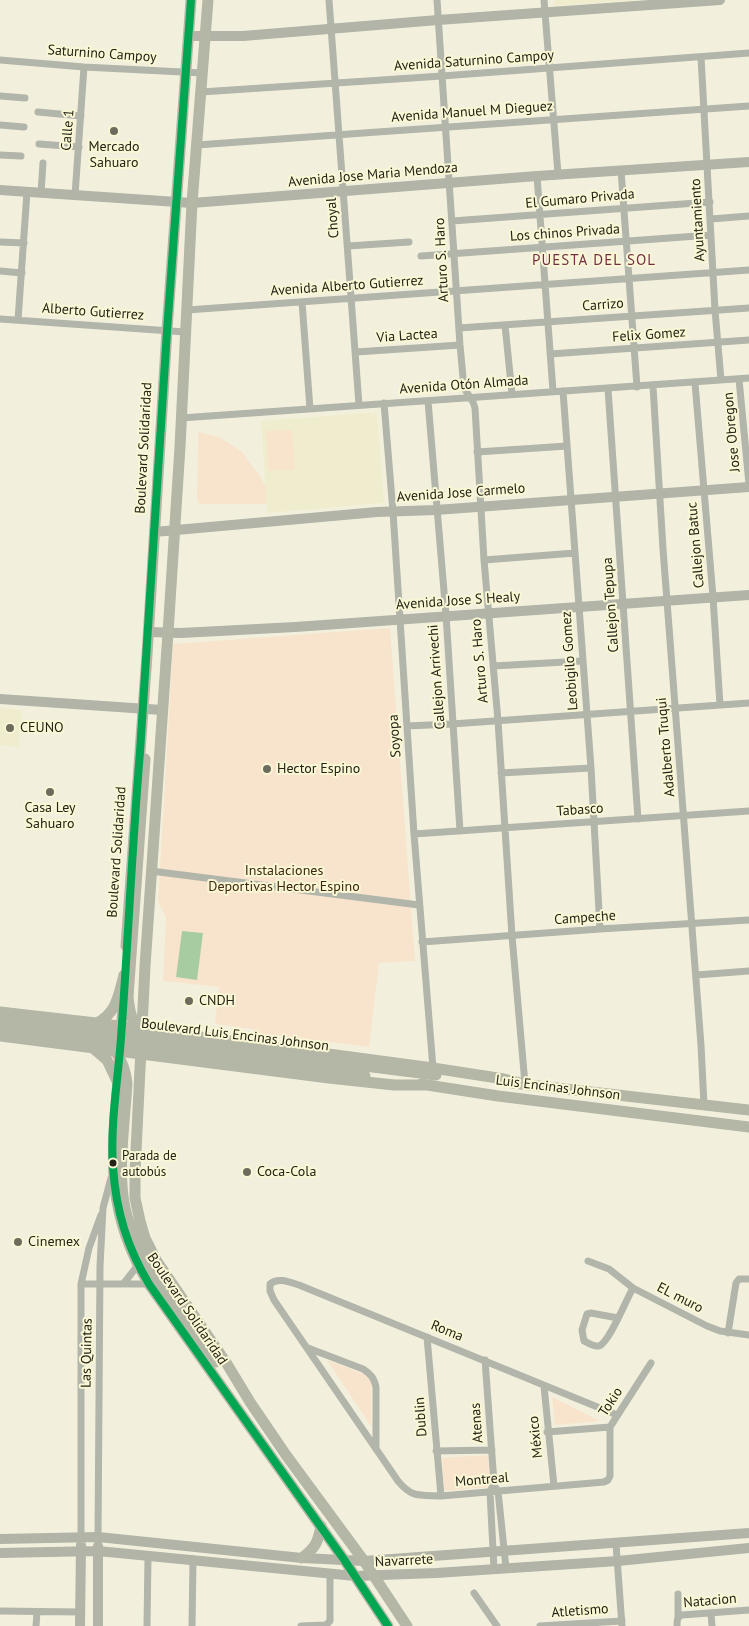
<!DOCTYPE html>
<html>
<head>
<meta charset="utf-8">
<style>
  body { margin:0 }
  canvas { display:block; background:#f2f0dd }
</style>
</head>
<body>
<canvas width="749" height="1626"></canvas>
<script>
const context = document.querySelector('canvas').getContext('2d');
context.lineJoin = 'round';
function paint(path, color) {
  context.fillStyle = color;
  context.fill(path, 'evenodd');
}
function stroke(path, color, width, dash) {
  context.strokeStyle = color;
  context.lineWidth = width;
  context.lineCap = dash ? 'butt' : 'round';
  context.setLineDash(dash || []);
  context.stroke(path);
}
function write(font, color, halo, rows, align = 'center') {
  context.font = font + ' "PT Sans",sans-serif';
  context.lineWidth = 4;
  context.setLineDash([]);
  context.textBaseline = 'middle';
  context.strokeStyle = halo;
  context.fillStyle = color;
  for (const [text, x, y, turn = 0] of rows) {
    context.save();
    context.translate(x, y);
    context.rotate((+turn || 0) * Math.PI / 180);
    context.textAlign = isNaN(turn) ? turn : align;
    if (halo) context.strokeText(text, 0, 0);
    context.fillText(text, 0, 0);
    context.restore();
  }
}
paint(new Path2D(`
  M554,0H638L554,6Z
  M377,412L384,503L267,513L261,421Z
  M0,708L22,710L19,747L0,745Z`), '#f0edce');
paint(new Path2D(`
  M292,430L295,469L268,471L266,431Z
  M198,432L219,437L241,451L260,476L266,488V504H200L197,501Z
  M390,628L415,961L379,963L369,1047L273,1035L266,1039L252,1038L253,1029L215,1024L219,987L163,981L166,917L158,902L173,644Z
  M327,1360L371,1377V1426Z
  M552,1397L600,1421L555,1425Z
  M488,1455L490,1487L444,1491L442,1458Z`), '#f8e4cc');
paint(new Path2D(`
  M182,931L203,933L197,980L176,977Z`), '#a8cca2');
stroke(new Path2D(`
  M329,0L359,405
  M437,0L460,345L464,388L473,402L475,408L484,560L498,721L512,936L525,1084
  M544,0L558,174
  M701,57L715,310L721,380
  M0,60L84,67L202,73
  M201,92L442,76L749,53
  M0,96L25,98
  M38,112L81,116
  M0,125L24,127
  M39,144L79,147
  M197,145C381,132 565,118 749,106
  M0,155L21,156
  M621,170L637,387
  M537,176L553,391
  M41,193L43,163
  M75,195L84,67
  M711,219L749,216
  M452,221L710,202
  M0,242L24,243
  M348,246L409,242
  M421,256L711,235
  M0,271L22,273
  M302,302L310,409
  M187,310L749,270
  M0,319L185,332
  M18,320L27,192
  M505,325L512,394
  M459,328L749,308
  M356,352L460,345
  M550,354L749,340
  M739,379L749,484
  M695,383L713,597L720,705
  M653,386L663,549L701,1045L704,1105
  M608,389L638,819
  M563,391L591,768L600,929
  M428,401L446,615L460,831
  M384,403L393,512L414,834L433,1068
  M181,418L749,378
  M477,452L567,446
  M484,560L575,553
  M493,666L583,661
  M407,726L452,724L749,703
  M501,773L591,768
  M414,834L749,811
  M151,871L419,905
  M422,942L600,929L749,920
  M696,975L749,971
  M588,1261L609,1269L633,1288
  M124,1283L138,1265
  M81,1284H149
  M618,1318L591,1313L587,1314L582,1330L584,1341C589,1343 594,1347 599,1346C609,1343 627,1298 633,1288L707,1326L720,1331L749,1335
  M728,1333L736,1283L739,1279H749
  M427,1337L441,1496
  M308,1348L363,1369C371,1374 374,1378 376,1387V1449
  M485,1360L494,1483L490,1492L494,1569
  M544,1386L554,1486
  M610,1427V1476L608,1480L604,1482L441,1496C419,1495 412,1498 398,1481L274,1300L270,1291V1284C278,1277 289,1282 299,1285L617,1415
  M547,1432L610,1427L651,1363
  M436,1451L492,1450
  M496,1488L498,1491L506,1568
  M81,1537V1284L89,1248L101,1215
  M98,1537L100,1266L103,1208L111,1178
  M616,1544L622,1626
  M474,1593L497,1626
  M678,1594V1617
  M0,1611L80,1612
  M711,1613L712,1626
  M36,1626L37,1612
  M147,1626L148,1556
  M192,1626L193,1561
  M301,1626L326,1625L330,1621V1574
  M540,1626L622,1621
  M677,1626C677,1620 677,1617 682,1615L749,1610`), '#b2b5aa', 7);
stroke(new Path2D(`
  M189,36H243L438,20L720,0
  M0,190L192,203L537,176L749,162
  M154,532L377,512L436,510L749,487
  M149,632L181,633L295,627L749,595
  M0,699L162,710
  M0,1539L98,1537L302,1558L364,1561L749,1533
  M0,1553L98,1551L355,1576L436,1573L618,1561L749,1548
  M80,1626L81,1545
  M98,1626V1546`), '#b1b4a6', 10);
stroke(new Path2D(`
  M208,0L192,203L180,447L168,633L145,966L135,1172V1198L140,1221L145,1238L156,1260L227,1364L250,1402L286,1455L364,1561L407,1626
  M126,946L147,655L167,330L191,0
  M124,989C122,1020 120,1050 118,1081C111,1159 106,1214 149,1284L345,1561L388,1626
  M0,1012L96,1023C116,1015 119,994 124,975
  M96,1023L433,1068L504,1079L520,1083
  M0,1036L329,1078L394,1085H428
  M93,1048L107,1060L117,1081
  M512,1083L749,1110
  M421,1084L498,1096L749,1127
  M302,1558C315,1548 318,1543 321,1526`), '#b4b6a6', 11);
stroke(new Path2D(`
  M145,759L128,997C130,1017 133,1027 151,1038
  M0,1020L436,1075
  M0,1029L365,1076
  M92,1036C115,1044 124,1060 127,1083C125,1120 117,1173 125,1208C130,1230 141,1252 153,1272L216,1362`), '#b4b6a6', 11);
stroke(new Path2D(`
  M191,0C184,110 174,220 167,331C157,471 150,612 140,752C132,847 128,942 121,1038C118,1080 110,1124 113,1167C116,1211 127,1247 149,1284L345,1561L388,1626`), '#00a651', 8);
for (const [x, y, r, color] of [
  [114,131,5,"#6d6b5c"],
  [10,728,5,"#6d6b5c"],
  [267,769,5,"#6d6b5c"],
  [50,792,5,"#6d6b5c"],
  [189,1001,5,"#6d6b5c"],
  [113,1163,4.5,"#252317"],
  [247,1172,5,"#6d6b5c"],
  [18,1242,5,"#6d6b5c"]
]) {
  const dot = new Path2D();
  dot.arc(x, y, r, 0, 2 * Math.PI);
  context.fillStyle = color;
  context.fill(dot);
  stroke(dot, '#faf7d5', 2);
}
write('13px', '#252317', '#faf7d5', [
  ["Parada de",122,1156],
  ["autobús",122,1172]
], 'left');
write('14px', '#252317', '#faf7d5', [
  ["Saturnino Campoy",102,54,4],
  ["Avenida Saturnino Campoy",474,61,-4],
  ["Avenida Manuel M Dieguez",472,112,-4],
  ["Calle 1",68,130,-86],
  ["Avenida Jose Maria Mendoza",373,175,-5],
  ["El Gumaro Privada",580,199,-5],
  ["Choyal",333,218,-94],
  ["Ayuntamiento",698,220,-93],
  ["Los chinos Privada",565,233,-4],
  ["Arturo S. Haro",442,260,-93],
  ["Avenida Alberto Gutierrez",347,286,-4],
  ["Carrizo",603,305,-4],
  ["Alberto Gutierrez",93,312,4],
  ["Felix Gomez",649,335,-4],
  ["Via Lactea",407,336,-4],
  ["Avenida Otón Almada",464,385,-4],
  ["Jose Obregon",732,432,-95],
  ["Boulevard Solidaridad",144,448,-87],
  ["Avenida Jose Carmelo",461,493,-4],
  ["Callejon Batuc",696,545,-95],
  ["Avenida Jose S Healy",458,601,-4],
  ["Callejon Tepupa",611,605,-94],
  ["Arturo S. Haro",480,661,-95],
  ["Leobigilo Gomez",570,661,-94],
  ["Callejon Arrivechi",437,677,-94],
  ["Soyopa",395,736,-94],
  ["Adalberto Truqui",666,747,-95],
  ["Tabasco",580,810,-4],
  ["Boulevard Solidaridad",117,852,-86],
  ["Campeche",585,918,-4],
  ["Boulevard Luis Encinas Johnson",235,1035,7],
  ["Luis Encinas Johnson",558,1088,7],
  ["EL muro",680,1298,27],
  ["Boulevard Solidaridad",187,1309,56],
  ["Roma",447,1331,22],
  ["Las Quintas",87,1353,-89],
  ["Tokio",611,1402,-57],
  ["Dublin",421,1417,-94],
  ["Atenas",477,1423,-94],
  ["México",536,1437,-96],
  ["Montreal",482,1480,-5],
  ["Navarrete",404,1561,-3],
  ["Natacion",710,1601,-5],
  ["Atletismo",580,1611,-4]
]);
write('14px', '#252317', '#faf7d5', [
  ["Mercado",114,147,"center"],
  ["Sahuaro",114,163,"center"],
  ["CEUNO",20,728],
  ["Hector Espino",277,769],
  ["Casa Ley",50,808,"center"],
  ["Sahuaro",50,824,"center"],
  ["CNDH",199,1001],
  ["Coca-Cola",257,1172],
  ["Cinemex",28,1242]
], 'left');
write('14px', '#3e2710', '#faf7d5', [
  ["Instalaciones",284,871],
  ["Deportivas Hector Espino",284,887]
]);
context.letterSpacing = '1px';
write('15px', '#742f46', '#faf7d5', [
  ["PUESTA DEL SOL",594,261]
]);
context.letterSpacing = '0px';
</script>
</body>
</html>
